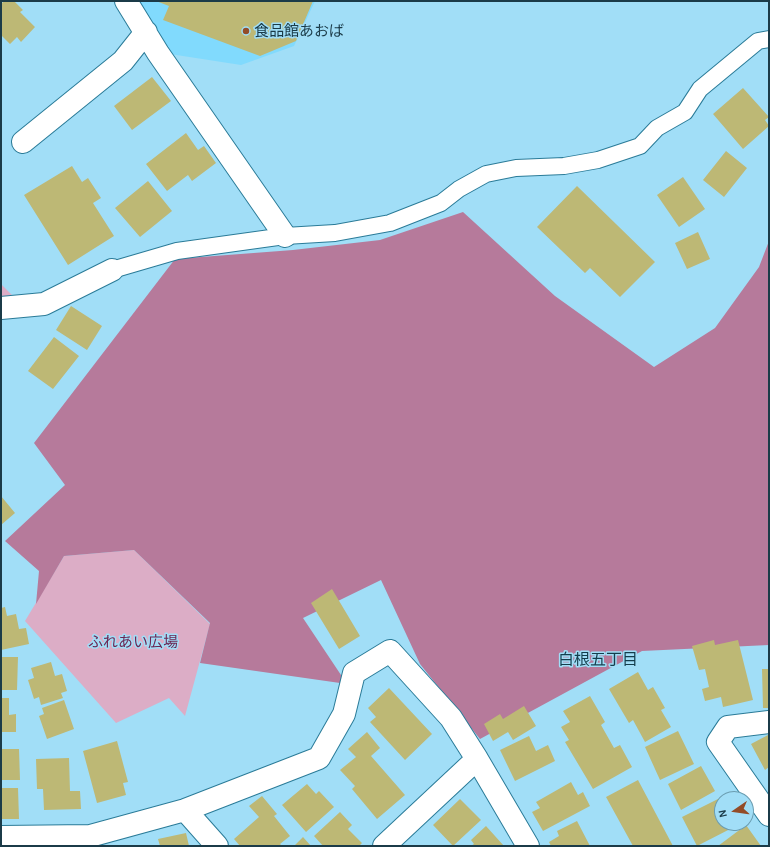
<!DOCTYPE html>
<html>
<head>
<meta charset="utf-8">
<style>
  body { margin:0 }
  #map { position:relative; width:770px; height:847px; overflow:hidden; background:#a1def7; font-family:"Alegreya Sans",sans-serif }
  canvas { display:block }
  .frame { position:absolute; inset:0; border:2px solid #1b3b48; pointer-events:none }
  .north { position:absolute; left:714px; top:791px; width:40px; height:40px; box-sizing:border-box; background:#a1def7; border:1px solid #6b9db1; border-radius:50%; rotate:257deg; font-size:11px; font-weight:700; line-height:16px; text-align:center; color:#1b3b48 }
  .north::after { content:''; display:block; margin:auto; width:14px; height:18px; background:#934c28; clip-path:polygon(50% 0,100% 100%,50% 72%,0 100%) }
</style>
</head>
<body>
<div id="map">
<canvas width="770" height="847"></canvas>
<div class="frame"></div>
<div class="north">N</div>
</div>
<script>
const context = document.querySelector('canvas').getContext('2d');
context.lineJoin = 'round';
function paint(path, color) {
  context.fillStyle = color;
  context.fill(path, 'evenodd');
}
function stroke(path, color, width, dash) {
  context.strokeStyle = color;
  context.lineWidth = width;
  context.lineCap = dash ? 'butt' : 'round';
  context.setLineDash(dash || []);
  context.stroke(path);
}
function write(font, color, halo, rows, align = 'center') {
  context.font = font + ' "Alegreya Sans","Noto Sans JP",sans-serif';
  context.lineWidth = 3;
  context.setLineDash([]);
  context.textBaseline = 'middle';
  context.strokeStyle = halo;
  context.fillStyle = color;
  for (const [text, x, y, turn = 0] of rows) {
    context.save();
    context.translate(x, y);
    context.rotate((+turn || 0) * Math.PI / 180);
    context.textAlign = isNaN(turn) ? turn : align;
    if (halo) context.strokeText(text, 0, 0);
    context.fillText(text, 0, 0);
    context.restore();
  }
}
paint(new Path2D(`
  M136,1H315L294,46L241,65L170,54Z`), '#81dafd');
paint(new Path2D(`
  M1,284L12,295L1,298Z
  M134,550L210,624L185,716L169,698L116,723L25,621L64,556Z`), '#dcadc6');
paint(new Path2D(`
  M463,212L555,296L654,367L715,328L759,267L769,241V645L642,651L480,739L420,664L381,580L303,618L347,684L200,663L210,623L134,550L64,556L36,604L39,571L5,541L65,485L34,443L175,259L293,250L380,240Z`), '#b67a9b');
paint(new Path2D(`
  M4,1H14L23,10L20,12L35,27L21,42L17,37L10,44L1,35V4Z
  M156,1H313L296,41L260,56L163,20L169,6Z
  M152,77L171,101L132,130L114,106Z
  M743,88L769,117L765,120L769,126L743,149L713,114Z
  M186,133L198,150L204,146L216,163L192,181L188,175L167,191L146,164Z
  M726,151L747,168L724,197L703,180Z
  M72,166L82,182L88,178L101,198L93,203L114,236L68,265L24,195Z
  M683,177L705,209L679,227L657,195Z
  M148,181L172,211L140,237L115,208Z
  M577,186L655,262L620,297L590,268L585,273L537,227Z
  M698,232L710,259L687,269L675,243Z
  M71,306L102,326L87,350L56,330Z
  M54,337L79,356L53,389L28,371Z
  M1,496L15,513L1,525Z
  M332,589L360,636L339,649L311,603Z
  M5,607L7,616L16,614L19,629L26,628L29,644L1,650V608Z
  M714,640L715,645L738,640L753,700L723,707L721,697L705,701L702,689L709,687L705,669L699,670L692,646Z
  M1,657H18L17,690H1Z
  M51,662L55,676L62,674L67,691L61,693L63,698L41,705L39,697L34,699L28,680L34,678L31,668Z
  M762,669H769V708H763Z
  M638,672L648,690L653,687L665,708L661,710L671,727L645,742L633,720L629,723L609,689Z
  M389,688L432,734L405,760L370,722L376,717L368,708Z
  M590,696L605,722L601,725L614,748L620,745L632,767L593,789L565,742L569,740L561,727L570,722L563,711Z
  M1,698H9V715L16,714V732H1Z
  M64,700L74,729L47,739L39,716L44,714L42,708Z
  M524,706L536,726L513,740L508,732L493,741L484,724L500,714L503,719Z
  M678,731L694,764L660,780L645,747Z
  M367,732L380,748L371,756L405,795L377,819L352,789L355,786L340,770L356,757L348,749Z
  M768,735L769,738V767L765,770L751,744Z
  M529,736L536,751L548,745L555,761L515,781L500,750Z
  M117,741L128,782L123,783L126,795L97,803L83,751Z
  M1,749H19L20,780H1Z
  M69,758L70,791H80L81,809L44,810L43,789H37L36,759Z
  M701,766L715,791L681,810L668,784Z
  M638,780L673,846H633L606,797Z
  M571,782L578,795L583,792L590,806L543,831L532,812L540,808L536,802Z
  M307,784L316,794L319,791L334,807L306,832L282,805Z
  M1,788H18L19,819H1Z
  M262,796L277,814L274,816L290,836L280,844L282,846H240L234,839L259,817L249,806Z
  M720,798L722,803V823H732L734,827L697,846L682,817Z
  M460,799L481,820L453,846L433,825Z
  M340,812L352,825L348,829L362,843L359,846H323L314,836Z
  M577,821L590,846H551L549,842L559,836L557,831Z
  M746,825L761,846H718Z
  M486,826L504,846H471L474,844L471,840Z
  M186,833L189,846H160L158,839Z
  M303,837L311,846H294Z`), '#bdb875');
const lane = new Path2D(`
  M112,270L177,251L285,236L335,233L390,223L441,203L459,189L486,174L516,168L564,166L598,160L640,146L657,128L685,112L700,89L758,41L769,39`);
const street = new Path2D(`
  M126,1L158,53L285,236
  M23,142L123,61L146,32
  M1,308L44,304L112,270
  M769,722L728,727L718,742L769,815
  M185,810L217,846
  M1,837L90,836L185,810L319,758L344,714L354,673L390,651L451,718L477,759L528,846
  M384,846L477,759`);
stroke(lane, '#2a7b98', 18);
stroke(street, '#2a7b98', 24);
stroke(lane, '#fff', 16);
stroke(street, '#fff', 22);
for (const [x, y, r, color] of [
  [246,31,4,"#934c28"]
]) {
  const dot = new Path2D();
  dot.arc(x, y, r, 0, 2 * Math.PI);
  context.fillStyle = color;
  context.fill(dot);
  stroke(dot, '#a1def7', 1.5);
}
write('15px', '#1b3b48', '#a1def7', [
  ["食品館あおば",254,31]
], 'left');
write('15px', '#6d2552', '#a1def7', [
  ["ふれあい広場",133,642]
]);
write('16px', '#143e4d', '#a1def7', [
  ["白根五丁目",598,660]
]);
</script>
</body>
</html>
